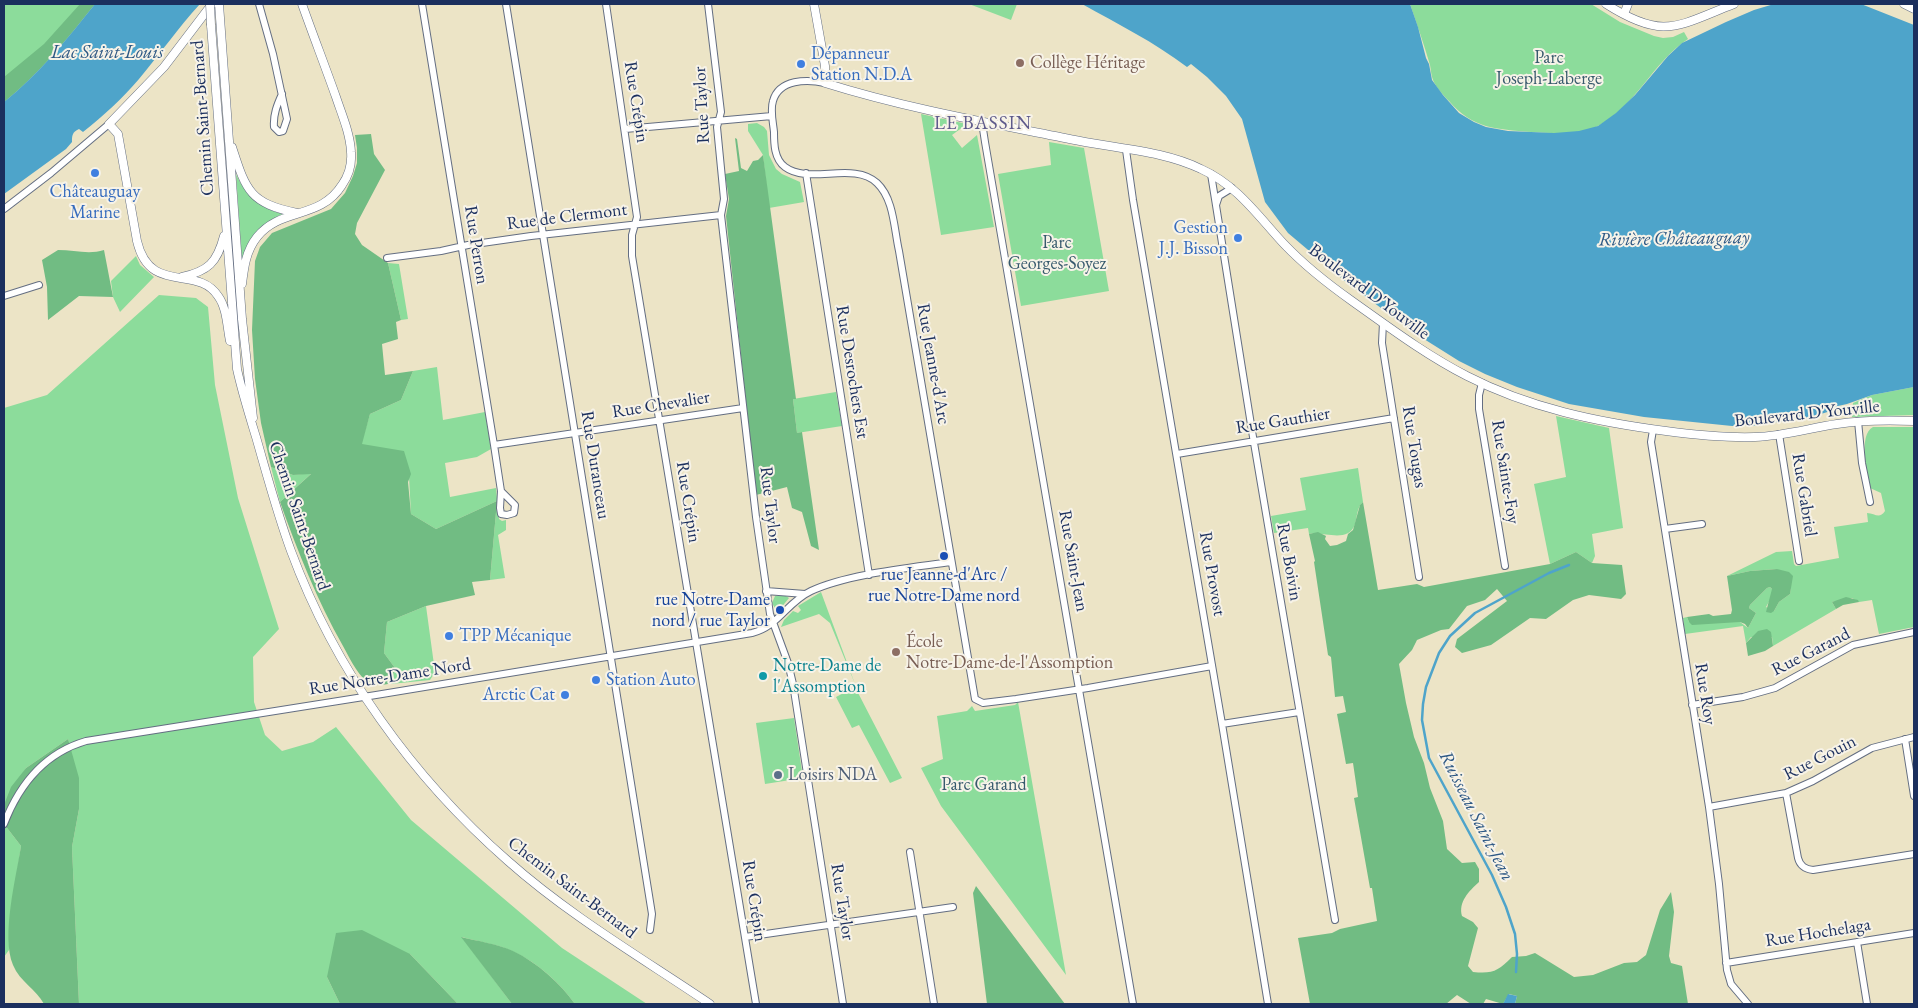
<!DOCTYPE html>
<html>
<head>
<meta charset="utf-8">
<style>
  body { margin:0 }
  #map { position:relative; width:1918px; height:1008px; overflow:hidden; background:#ece4c6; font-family:"EB Garamond",serif }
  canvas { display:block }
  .frame { position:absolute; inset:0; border:5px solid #1b2f5e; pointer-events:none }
</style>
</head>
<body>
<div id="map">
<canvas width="1918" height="1008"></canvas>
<div class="frame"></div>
</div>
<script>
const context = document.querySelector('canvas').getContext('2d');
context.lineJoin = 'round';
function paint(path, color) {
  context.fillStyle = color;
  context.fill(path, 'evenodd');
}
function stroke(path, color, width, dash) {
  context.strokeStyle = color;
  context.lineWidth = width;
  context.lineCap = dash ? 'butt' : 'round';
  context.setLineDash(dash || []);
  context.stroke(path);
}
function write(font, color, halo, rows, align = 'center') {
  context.font = font + ' "EB Garamond",serif';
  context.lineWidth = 4;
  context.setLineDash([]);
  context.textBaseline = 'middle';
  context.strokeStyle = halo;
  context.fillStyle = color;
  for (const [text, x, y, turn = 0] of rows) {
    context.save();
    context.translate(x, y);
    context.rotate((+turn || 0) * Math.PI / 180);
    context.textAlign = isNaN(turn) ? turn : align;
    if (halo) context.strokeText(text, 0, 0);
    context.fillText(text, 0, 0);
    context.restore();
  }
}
paint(new Path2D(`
  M4,4H95C67,39 39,74 4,102Z
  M969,4H1017L1011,20Z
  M1410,4H1591L1620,22L1654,36L1663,38L1673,37L1684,32L1688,39C1653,62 1636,106 1598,126C1579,136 1551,133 1531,132C1496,129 1473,129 1449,101C1443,95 1436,87 1433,80C1431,75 1431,70 1430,65C1424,45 1417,24 1410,4Z
  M921,114L967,124L952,135L962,148L977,135L994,227L941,235Z
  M757,123L764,127L767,131L769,155L776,169L782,174L800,182L804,202L769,208L763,155L748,131V124Z
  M1049,142L1084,148L1109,291L1021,306L998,174L1051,165Z
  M236,174C246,196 260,208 283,214C261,223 248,238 242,261Z
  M136,256L140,265L154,277L120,312L113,297L111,281Z
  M388,263L399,264L408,319L401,320Z
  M159,295L196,298L208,307L215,385L238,498L279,629L253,657L254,702L265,735L282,751L313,742L336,727L411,820L562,948L647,1004H575C560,983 538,963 514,952C499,944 478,942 462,937L512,1004H458L410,954L327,977L340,1004H79L72,847L79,809L68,739L26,768L4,805V408L47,395Z
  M437,367L443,420L485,412L491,449L477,457L445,463L450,497L496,488L499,519L502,521L506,520V530L498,535L505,578L490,580L497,501L436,529L411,514L409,477L361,444L370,414L401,400L413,371Z
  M1914,387V415L1852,417L1853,403L1872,395Z
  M836,392L842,426L797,433L793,399Z
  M1556,416L1609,428L1623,528L1592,534L1595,556L1592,563L1576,552L1550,564L1534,484L1566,477Z
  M1873,427H1914V627L1879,634L1872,600L1859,602L1852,598L1832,602L1836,609L1773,646L1772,637H1751L1746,643L1743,626L1685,634L1683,618L1687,617L1689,622H1740L1748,628L1756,613L1749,608L1750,605L1767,588L1770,587L1773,590L1770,600L1766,607L1774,611L1779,602L1790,594L1791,585L1777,569L1750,571L1727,576L1776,552L1792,551L1794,564L1796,566L1839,558L1834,527L1868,522L1867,513C1875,513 1879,520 1885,511L1881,493L1870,488C1867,473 1858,435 1873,427Z
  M271,467L293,475L312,473L280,502Z
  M1358,468L1363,502C1357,507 1357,517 1355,524C1348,544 1324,531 1309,534L1308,528L1274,533L1271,516L1306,510L1300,478Z
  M821,592L855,684L830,623L819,614L781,627L784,620L793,611L798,613L801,610L798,606Z
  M775,596H786L789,598L780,609L776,610L772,603Z
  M426,606L435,672L430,680L391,684L395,668L384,653L387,622Z
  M855,687L902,778L890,783L859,725L852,728L836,697Z
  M1018,702L1066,975L941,806L921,768L943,759L937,716L967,711L972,706L975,711L1015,705Z
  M794,718L803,778L765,784L756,723Z
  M4,824L21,846L9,928V950L4,957Z`), '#8cdc9b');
paint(new Path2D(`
  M80,4H95C67,39 39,74 4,102V77L44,44Z
  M371,134L374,154L385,170L357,223L355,234L362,245L388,263L401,320L396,322L398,339L382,344L385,375L413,371L401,400L370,414L362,444L404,451L411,474L408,482L411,514L436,529L497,501L490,580L472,582L475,595L426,606L387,622L384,653L395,668L391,684C383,684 373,687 366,681C356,672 349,657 343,646C317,600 298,552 280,502L311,474L293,475L271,467L261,423L255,379L252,330L255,261L260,247L272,233L331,209L345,193L353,176L357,163V148L355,135Z
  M735,138L737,139L741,168L747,171L753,161L758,160L763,155L796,399H793L797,433L802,432L819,550L811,546L802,512L792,508L787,487L756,495L726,216L729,199L725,174L739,171Z
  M58,250C74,250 89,255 104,250L113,297L79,296L48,320L47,287L42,260Z
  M1363,502L1378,590L1417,584L1424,587L1550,564L1576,552L1592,563L1622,565L1626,594L1621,599L1589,595L1573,600L1546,619L1530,618L1491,645L1462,653L1455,647L1457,639L1507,601L1497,589L1485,600L1467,606L1449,629L1441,630L1417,640L1412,650L1399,664L1406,703L1414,737L1424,763L1430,788L1443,821L1447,849L1462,863L1475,862L1479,869V882C1469,891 1458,902 1462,916L1473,922L1478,928L1468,966L1473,972C1493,974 1498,971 1512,957L1526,956L1535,953L1574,977L1593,975L1624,963L1637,962L1646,955L1660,910L1671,892L1674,912L1669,956L1671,963L1682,966L1688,1004H1515L1517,996L1509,994L1503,1004L1486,999L1483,1004H1471L1457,995L1446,1004H1310L1298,938L1332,933L1340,929L1377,921L1372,888H1370L1354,798L1358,797L1353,763L1346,764L1337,714L1346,712L1343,696L1335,697L1331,657L1328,655L1314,562L1315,561L1309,534L1318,532L1326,536L1325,539L1330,546L1337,545L1346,541L1348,534L1353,530L1360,505Z
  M1777,569L1789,572L1793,576L1790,594L1779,602L1774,611L1771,613L1766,612L1772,589L1770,587L1767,588L1750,605L1749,608L1756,613L1748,628L1745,624L1740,622L1692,625L1689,622L1687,617L1709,614L1713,616L1731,614L1732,610L1727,576L1750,571Z
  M1846,597L1858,600L1859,602L1843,605L1836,609L1832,602Z
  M1767,629L1771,632L1773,646L1765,651L1748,656L1746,643L1758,631Z
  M68,739L79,778V809L72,847L79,1004H44C36,989 20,982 13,965C1,936 16,878 21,846L4,824V805L11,787L26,768Z
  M976,886L1065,1004H987L973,893Z
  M362,930L410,954L458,1004H340L327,977L336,933Z
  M461,937C477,941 498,944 513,951C538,963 560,983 575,1004H512Z`), '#71bc83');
paint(new Path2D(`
  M95,4H200C178,28 160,54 139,79C123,98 103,116 83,132L79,129C72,132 72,136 72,142L66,149L4,194V102C39,74 67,39 95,4Z
  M1082,4H1410L1418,27L1426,58L1429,64L1432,80L1443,95L1459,113L1474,122L1486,127L1508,131L1554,133L1579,131L1598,126L1616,113L1635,95L1668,56L1682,43L1726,22L1754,10L1774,4H1861L1914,25V387L1872,395L1847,404L1838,406L1834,410L1811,417L1751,426H1732L1644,417L1569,404L1517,387L1485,374L1459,361L1416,334L1346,282L1288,233L1265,202L1242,119L1226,96L1207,77L1191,64L1187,67C1154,42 1118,24 1082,4Z
  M1508,994L1517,996L1515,1004H1503Z`), '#4ea4ca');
stroke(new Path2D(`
  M1516,972L1517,954L1515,934L1506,907L1492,875L1429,758L1422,720L1423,704L1426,687L1439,653L1450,636L1475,613L1549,573L1569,565`), '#4ea4ca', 2.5);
const minor = new Path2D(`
  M259,4L273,54L287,119L283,131L279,132L274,127C273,115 277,105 282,94
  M422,4L494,445L501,491L500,508L501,514L507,515L514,513L515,505L501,491
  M506,4L652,914L650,930
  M606,4L637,217L632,235V256L756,1004
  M708,4L721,112L717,127L724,199L721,215L756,517L770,614L788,663L793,684L843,1004
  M825,83C807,79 779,79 773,101C770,110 773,122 774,132C774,143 774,159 785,167C809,185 854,161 877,183C894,199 894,229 899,251L975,699L983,703L1016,699L1088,688L1212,666
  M985,122L983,129L985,142L1133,1004
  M625,129L772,116
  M1126,150L1133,200L1222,724L1268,1004
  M806,173L869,575
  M1211,174L1252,431L1335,920
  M1216,205L1219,196L1232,188
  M4,209L51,173L109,124
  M387,258L441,251L468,245L531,236L721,215
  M4,296L39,285
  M1383,323L1382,343L1419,577
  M1482,383L1479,395V409L1505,566
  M1858,421L1862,463L1870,502
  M1653,430L1651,442L1709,807L1719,884L1727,970L1731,984L1748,1004
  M1779,434L1799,561
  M494,445L743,408
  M1177,454L1394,418
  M1665,529L1702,524
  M766,591L805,594
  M1692,705L1743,697L1775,688L1853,645L1914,632
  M1222,724L1299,712
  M1905,739L1914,796
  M1786,793L1798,858C1800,866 1805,869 1813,870L1914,854
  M1709,807L1786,793L1813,781L1872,748L1914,737
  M4,824C19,785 45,753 86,741L376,695L752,633C778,627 787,602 811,591C847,574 910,568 951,562
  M910,852L934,1004
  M745,937L953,907
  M1857,942L1867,1004
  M1726,963L1914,933`);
const tertiary = new Path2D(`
  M212,4L164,67L109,124L118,134L137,241C150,296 197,264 218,296C227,308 227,327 230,341
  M219,4L242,319L253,418
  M814,4L825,66V83C908,109 995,124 1080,141C1120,149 1164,151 1201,169C1237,185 1258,216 1284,244C1305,266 1328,284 1352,301C1390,328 1426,355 1467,376C1529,408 1597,422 1666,431C1696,435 1725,438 1755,437C1783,436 1810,428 1837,424C1862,420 1889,420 1914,421
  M1606,4C1664,41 1677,26 1734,4
  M1904,4L1914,9
  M1624,14L1628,4
  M211,25L237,369C242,392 249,414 256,437C267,475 277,513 291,551C335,670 413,778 508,861C570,916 642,958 710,1004
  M232,147C246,190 249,203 297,213
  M182,277C208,271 217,263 224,236
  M242,284C244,267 246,251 257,237C281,207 320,220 342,185C349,175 352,164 351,152C350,133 342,115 336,97C325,66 313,35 302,4`);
stroke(minor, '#646e82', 8);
stroke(tertiary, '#646e82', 9);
stroke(minor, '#fff', 6);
stroke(tertiary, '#fff', 8);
const tertiaryBridge = new Path2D(`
  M210,4L211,25`);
stroke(tertiaryBridge, '#646e82', 9, []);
stroke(tertiaryBridge, '#fff', 8);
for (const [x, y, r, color] of [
  [1020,63,5,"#8d6e63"],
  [801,64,5,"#3f7fe0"],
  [95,173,5,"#3f7fe0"],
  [1238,238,5,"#3f7fe0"],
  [944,556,5,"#1a4fb4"],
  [780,610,5,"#1a4fb4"],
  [449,636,5,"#3f7fe0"],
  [896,652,5,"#8d6e63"],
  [763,676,5,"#0f9aa8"],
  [596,680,5,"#3f7fe0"],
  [565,695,5,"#3f7fe0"],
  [778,775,5,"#5c6f8a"]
]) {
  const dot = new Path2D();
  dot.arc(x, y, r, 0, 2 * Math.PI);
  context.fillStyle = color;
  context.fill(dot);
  stroke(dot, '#f7f3e8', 2);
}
write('18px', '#366cbe', '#f7f3e8', [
  ["Dépanneur",811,54],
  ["Station N.D.A",811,75],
  ["Châteauguay",95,192,"center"],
  ["Marine",95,213,"center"],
  ["Gestion",1228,228,"right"],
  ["J.J. Bisson",1228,249,"right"],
  ["TPP Mécanique",459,636],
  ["Station Auto",606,680],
  ["Arctic Cat",555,695,"right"]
], 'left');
write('18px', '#375a6d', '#f7f3e8', [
  ["Parc",1549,58],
  ["Joseph-Laberge",1549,79],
  ["Parc",1057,243],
  ["Georges-Soyez",1057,264],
  ["Parc Garand",984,785]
]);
write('18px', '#785e54', '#f7f3e8', [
  ["Collège Héritage",1030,63],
  ["École",906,642],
  ["Notre-Dame-de-l'Assomption",906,663]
], 'left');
write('18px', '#1b2f5e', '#f7f3e8', [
  ["Rue Crépin",636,102,81],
  ["Rue Taylor",702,105,-93],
  ["Chemin Saint-Bernard",203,118,-94],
  ["Rue de Clermont",567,217,-7],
  ["Rue Perron",476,245,81],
  ["Boulevard D'Youville",1369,292,37],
  ["Rue Jeanne-d'Arc",933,364,80],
  ["Rue Desrochers Est",852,372,81],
  ["Rue Chevalier",661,405,-9],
  ["Boulevard D'Youville",1807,414,-6],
  ["Rue Gauthier",1283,421,-9],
  ["Rue Tougas",1414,447,81],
  ["Rue Duranceau",595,465,81],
  ["Rue Sainte-Foy",1505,472,81],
  ["Rue Gabriel",1804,495,81],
  ["Rue Crépin",688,502,81],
  ["Rue Taylor",770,505,83],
  ["Chemin Saint-Bernard",299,516,71],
  ["Rue Saint-Jean",1073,561,80],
  ["Rue Boivin",1289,562,80],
  ["Rue Provost",1212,574,80],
  ["Rue Garand",1811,652,-27],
  ["Rue Notre-Dame Nord",390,677,-9],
  ["Rue Roy",1705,694,81],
  ["Rue Gouin",1820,758,-27],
  ["Chemin Saint-Bernard",572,888,37],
  ["Rue Crépin",754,901,81],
  ["Rue Taylor",842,902,81],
  ["Rue Hochelaga",1818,933,-9]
]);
write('18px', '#164399', '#f7f3e8', [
  ["rue Jeanne-d'Arc /",944,575],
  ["rue Notre-Dame nord",944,596],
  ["rue Notre-Dame",770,600,"right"],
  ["nord / rue Taylor",770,621,"right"]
]);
write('18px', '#0d838f', '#f7f3e8', [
  ["Notre-Dame de",773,666],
  ["l'Assomption",773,687]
], 'left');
write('18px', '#4e5e75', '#f7f3e8', [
  ["Loisirs NDA",788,775]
], 'left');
write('italic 19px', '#2d5884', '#f7f3e8', [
  ["Lac Saint-Louis",107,53],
  ["Rivière Châteauguay",1674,239,-1],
  ["Ruisseau Saint-Jean",1476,816,63]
]);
context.letterSpacing = '1px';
write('19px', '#5e5a8b', '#f7f3e8', [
  ["LE BASSIN",983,124]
]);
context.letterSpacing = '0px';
</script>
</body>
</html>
